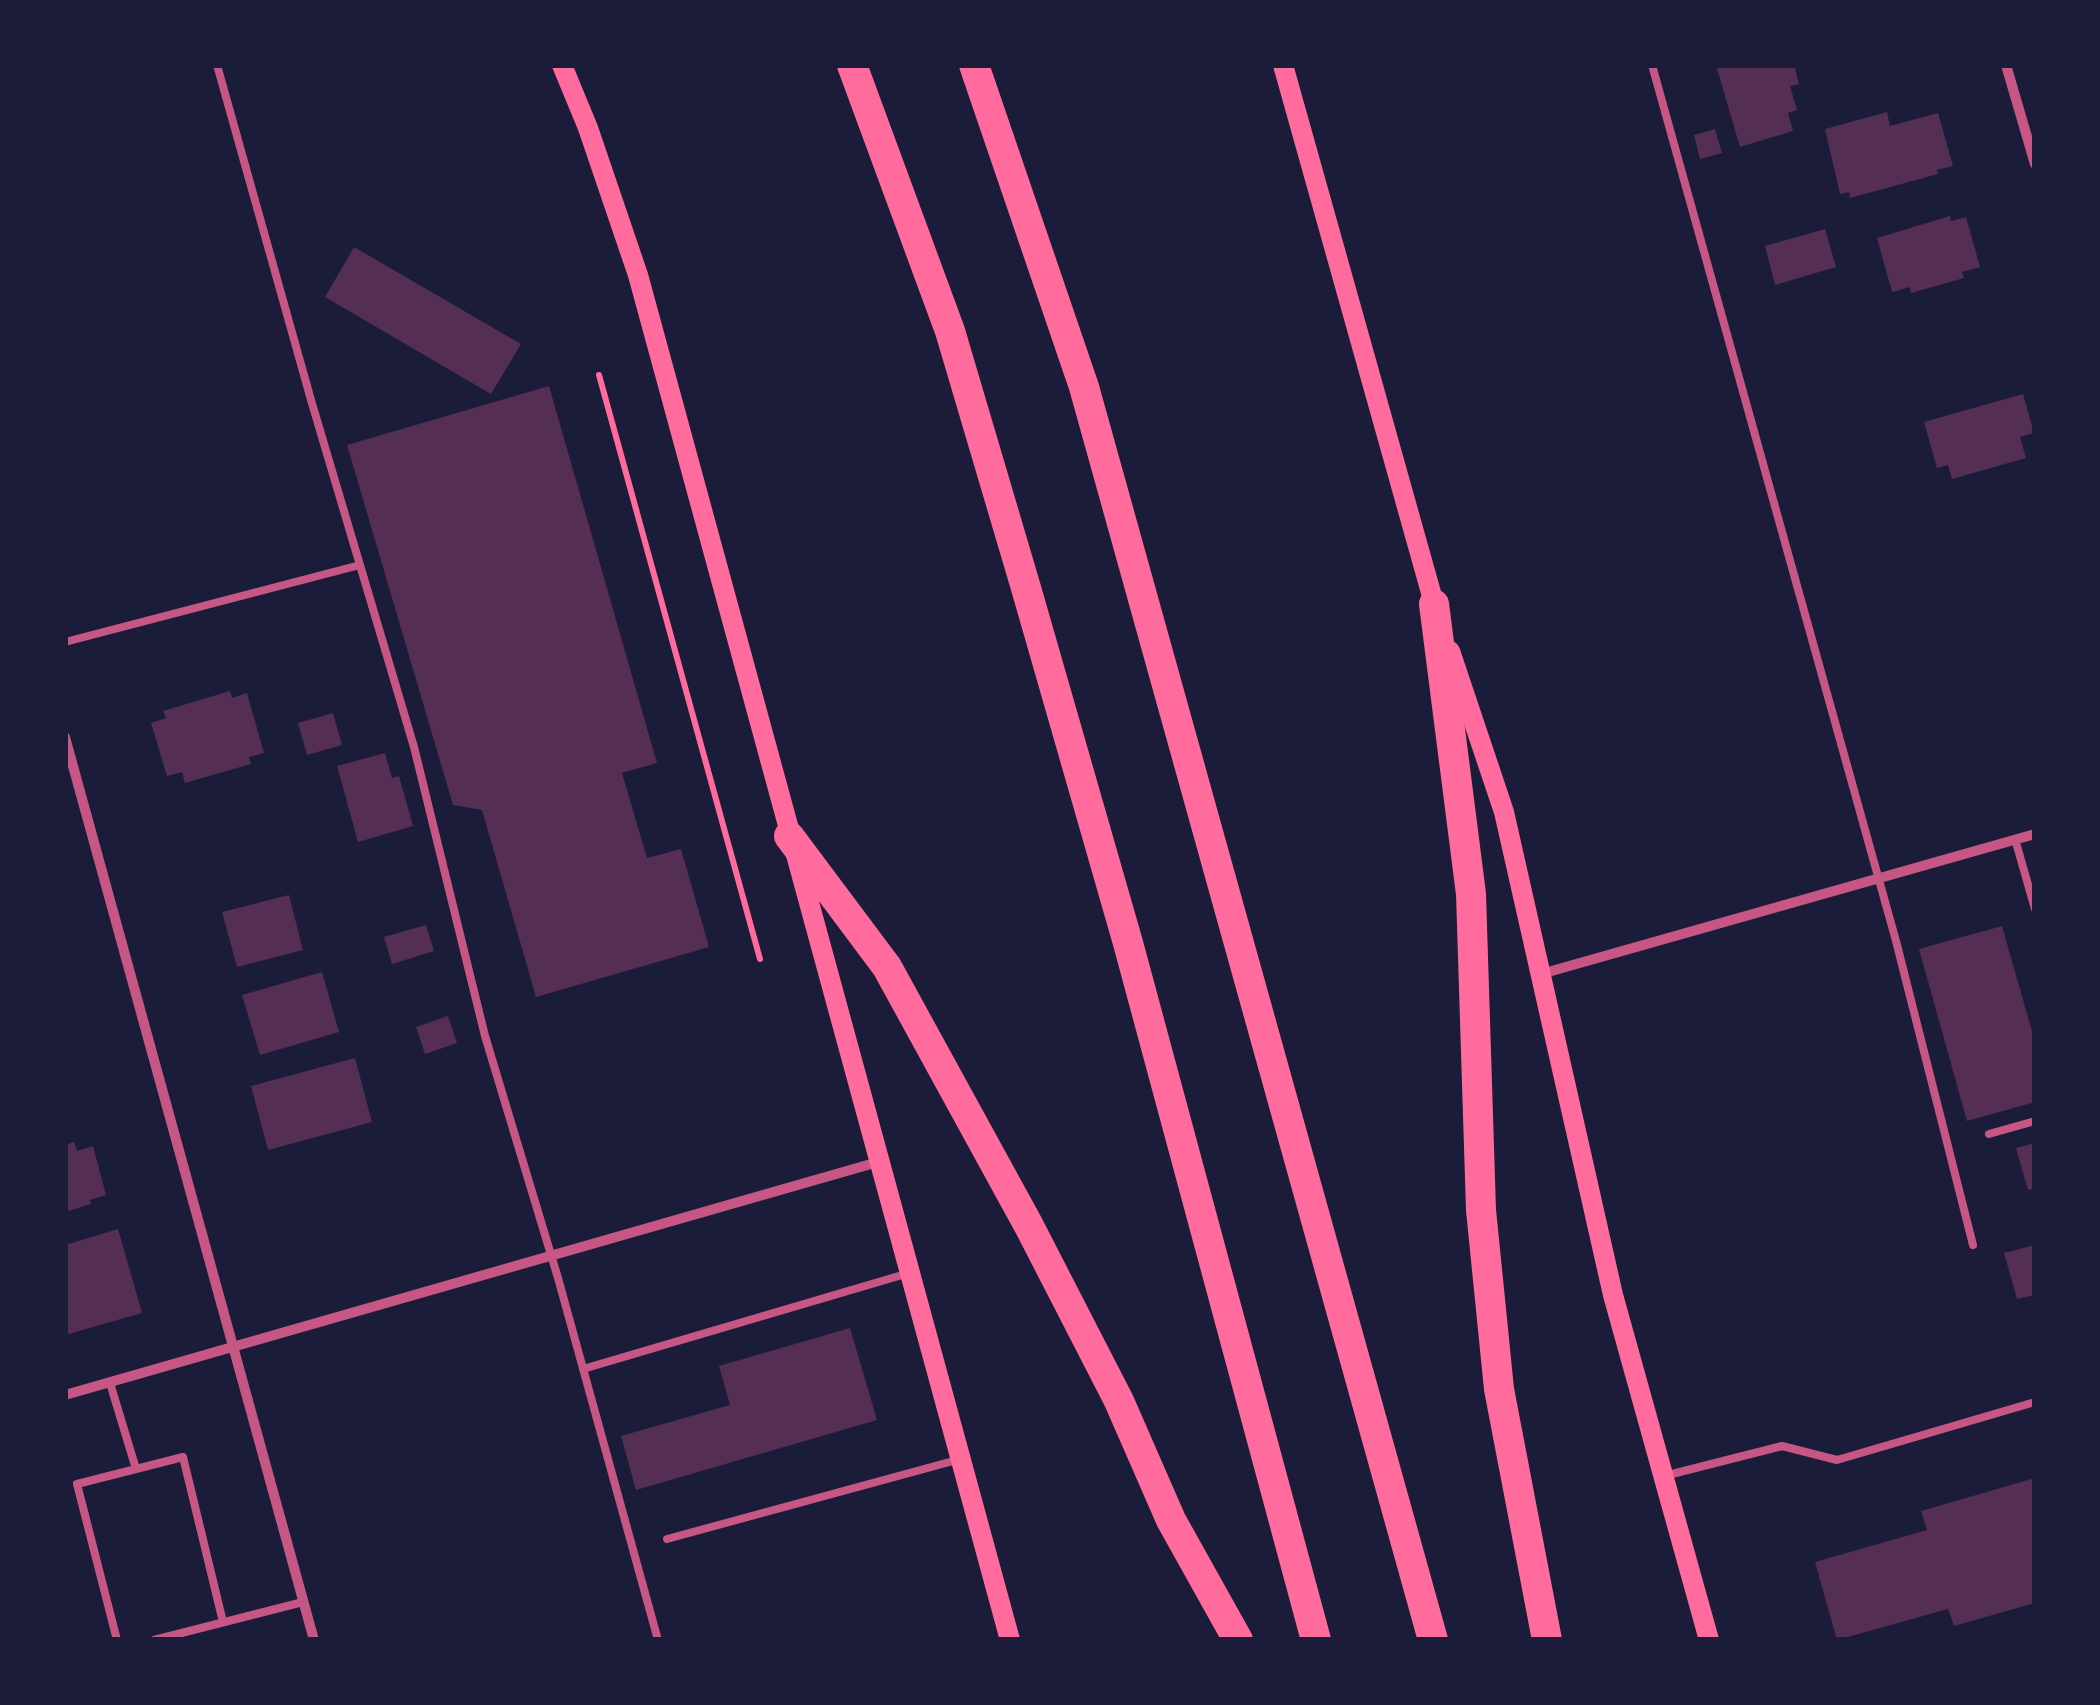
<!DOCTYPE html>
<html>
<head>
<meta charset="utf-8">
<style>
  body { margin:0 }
  #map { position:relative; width:2100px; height:1705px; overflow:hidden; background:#1b1b3a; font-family:"Source Sans 3",sans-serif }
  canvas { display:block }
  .frame { position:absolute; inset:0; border:68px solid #1b1b3a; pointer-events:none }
</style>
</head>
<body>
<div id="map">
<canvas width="2100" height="1705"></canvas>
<div class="frame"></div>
</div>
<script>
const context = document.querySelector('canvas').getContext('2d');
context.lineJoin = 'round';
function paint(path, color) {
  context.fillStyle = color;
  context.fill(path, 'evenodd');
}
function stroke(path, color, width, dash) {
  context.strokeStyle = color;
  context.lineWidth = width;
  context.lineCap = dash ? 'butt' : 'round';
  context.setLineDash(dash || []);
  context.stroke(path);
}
paint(new Path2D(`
  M1716,65H1794L1799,84L1790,86L1797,110L1788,113L1793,131L1740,147Z
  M1887,112L1890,126L1938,113L1953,166L1937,170L1938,174L1850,198L1849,192L1840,194L1825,129Z
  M1715,129L1722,153L1700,159L1694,135Z
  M1950,216L1951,221L1966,217L1980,267L1962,272L1964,278L1911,293L1910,287L1892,292L1877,238Z
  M1825,229L1836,267L1775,285L1765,246Z
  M354,247L521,344L491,394L325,297Z
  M549,386L657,763L622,773L647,858L681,849L709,947L536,997L482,810L453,805L347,445Z
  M2023,394L2034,433L2020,437L2026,458L1952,479L1948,465L1937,468L1924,422Z
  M230,691L232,698L247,693L264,753L249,757L251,764L185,783L182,772L167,776L151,723L166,718L163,711Z
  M333,713L342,745L307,755L298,723Z
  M385,753L392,778L399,776L413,826L358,842L337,766Z
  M289,895L303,950L237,967L222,912Z
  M426,925L434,951L392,964L384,937Z
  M2002,926L2035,1042V1102L1967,1121L1919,949Z
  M322,972L339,1032L260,1055L242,995Z
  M448,1016L457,1043L425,1054L416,1027Z
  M355,1058L372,1122L268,1150L251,1086Z
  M74,1142L77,1151L93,1146L106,1195L90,1200L91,1204L65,1212V1145Z
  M2035,1143V1188L2028,1190L2016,1148Z
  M118,1229L142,1313L65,1335V1245Z
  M2035,1245V1295L2017,1299L2004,1253Z
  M850,1328L877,1420L636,1490L621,1436L730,1405L719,1366Z
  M2035,1478V1603L1954,1626L1948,1609L1837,1640L1815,1562L1927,1530L1921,1511Z`), '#542f53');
stroke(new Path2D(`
  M599,375L760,959`), '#ff6b9d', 6);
stroke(new Path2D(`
  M217,65L311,400L414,747L485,1036L558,1278L658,1640
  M1652,65L1896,941L1973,1245
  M65,642L360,565
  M2015,839L2035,909
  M1989,1134L2035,1121
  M583,1369L909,1273
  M110,1383L136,1469L77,1484L117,1640
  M136,1469L183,1457L223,1622
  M1668,1475L1782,1446L1837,1460L2035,1402
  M667,1539L957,1460
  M154,1640L303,1602`), '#c65784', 8);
stroke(new Path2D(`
  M2006,65L2035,164
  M65,737L314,1640
  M1541,974L2035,834
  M65,1395L878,1162`), '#c65784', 10);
stroke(new Path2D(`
  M562,65L588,128L638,275L1010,1640
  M1283,65L1437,614
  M1450,651L1504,812L1613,1295L1709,1640`), '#ff6b9d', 20);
stroke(new Path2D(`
  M852,65L950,331L1026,588L1128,943L1316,1640
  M974,65L1084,387L1433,1640
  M1434,604L1471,894L1481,1210L1499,1389L1547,1640
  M789,836L887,967L1029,1226L1119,1401L1171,1520L1238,1640`), '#ff6b9d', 30);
</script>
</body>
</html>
